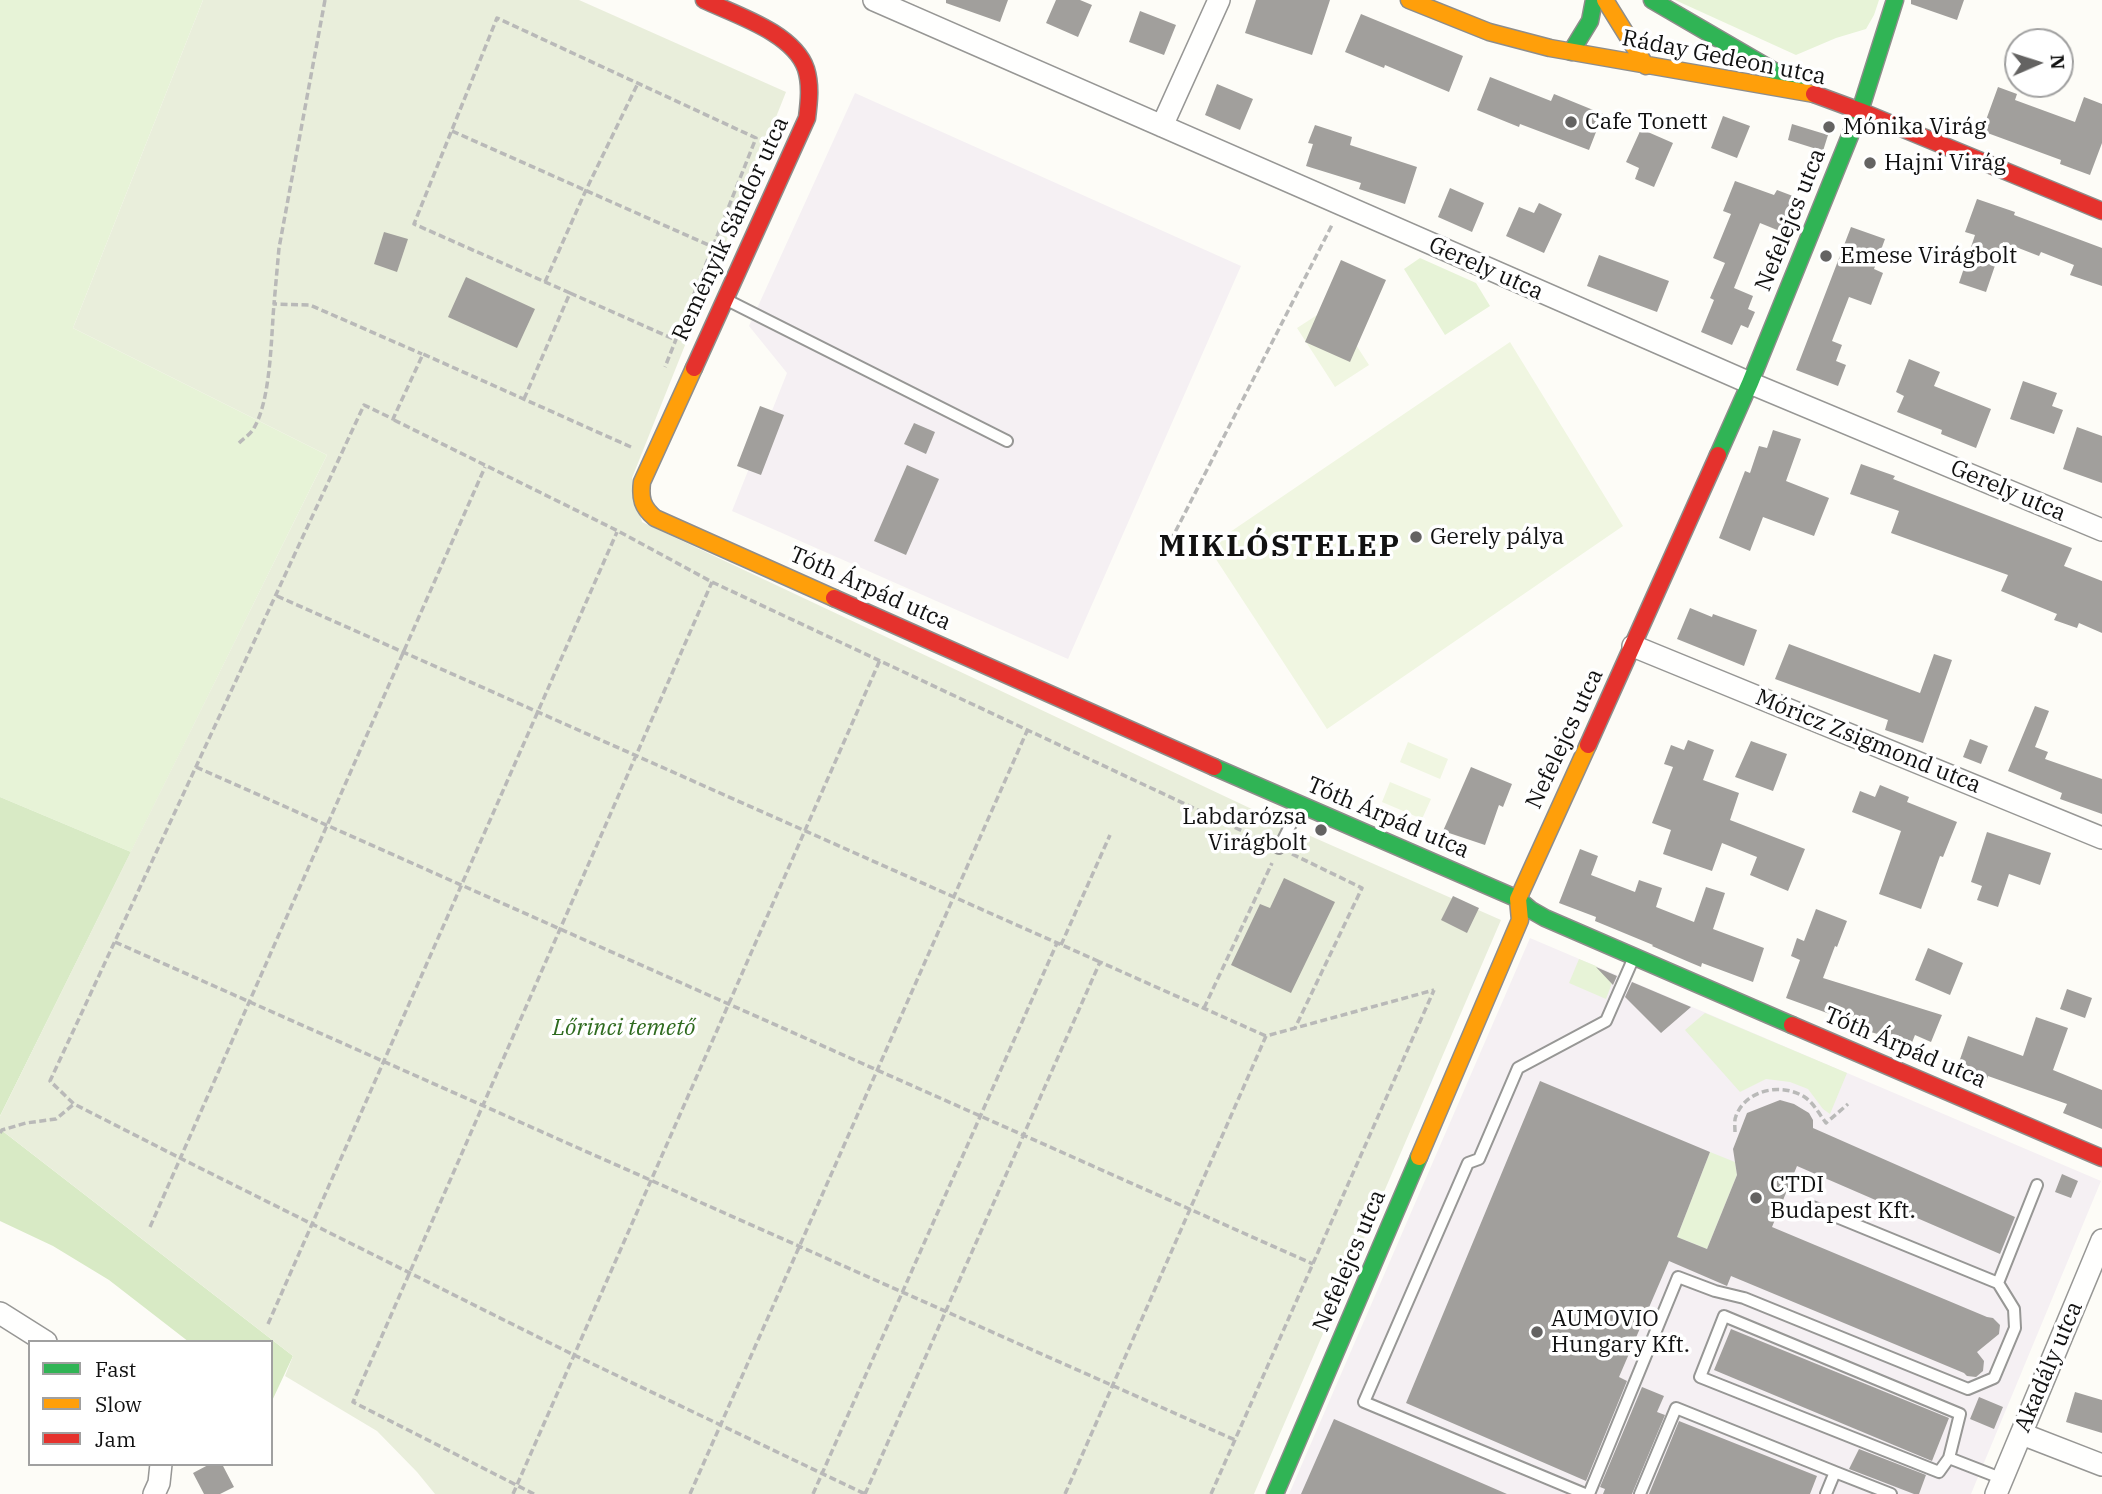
<!DOCTYPE html>
<html>
<head>
<meta charset="utf-8">
<style>
  body { margin:0 }
  #map { position:relative; width:2102px; height:1494px; overflow:hidden; background:#fdfcf7; font-family:"IBM Plex Serif",serif }
  canvas { display:block }
  .legend { position:absolute; left:28px; top:1340px; width:245px; height:126px; box-sizing:border-box; background:#fff; border:2px solid #a0a0a0; margin:0; padding:9px 12px; list-style:none; font-size:21px; color:#111 }
  .legend li { display:flex; align-items:center; gap:14px; height:35px }
  .legend b { width:35px; border:2px solid #a0a0a0 }
  .north { position:absolute; left:2004px; top:28px; width:70px; height:70px; box-sizing:border-box; background:#fff; border:2px solid #a0a0a0; border-radius:50%; rotate:87deg; font-size:19px; font-weight:700; line-height:28px; text-align:center; color:#111 }
  .north::after { content:''; display:block; margin:auto; width:24px; height:32px; background:#646362; clip-path:polygon(50% 0,100% 100%,50% 72%,0 100%) }
</style>
</head>
<body>
<div id="map">
<canvas width="2102" height="1494"></canvas>
<ul class="legend">
<li><b style="height:9px;background:#30b455"></b>Fast</li>
<li><b style="height:9px;background:#ff9f0a"></b>Slow</li>
<li><b style="height:9px;background:#e5322d"></b>Jam</li>
</ul>
<div class="north">N</div>
</div>
<script>
const context = document.querySelector('canvas').getContext('2d');
context.lineJoin = 'round';
function paint(path, color) {
  context.fillStyle = color;
  context.fill(path, 'evenodd');
}
function stroke(path, color, width, dash) {
  context.strokeStyle = color;
  context.lineWidth = width;
  context.lineCap = dash ? 'butt' : 'round';
  context.setLineDash(dash || []);
  context.stroke(path);
}
function write(font, color, halo, rows, align = 'center') {
  context.font = font + ' "IBM Plex Serif",serif';
  context.lineWidth = 7;
  context.setLineDash([]);
  context.textBaseline = 'middle';
  context.strokeStyle = halo;
  context.fillStyle = color;
  for (const [text, x, y, turn = 0] of rows) {
    context.save();
    context.translate(x, y);
    context.rotate((+turn || 0) * Math.PI / 180);
    context.textAlign = isNaN(turn) ? turn : align;
    if (halo) context.strokeText(text, 0, 0);
    context.fillText(text, 0, 0);
    context.restore();
  }
}
paint(new Path2D(`
  M855,93L1241,266L1068,659L732,511L787,373L749,326Z
  M1530,938L2101,1181L1971,1494H1289Z`), '#f5f0f3');
paint(new Path2D(`
  M0,0H203L73,328L327,455L131,852L0,797Z
  M1675,0H1879L1874,15L1866,29L1836,38L1796,55Z
  M1420,258L1476,283L1490,306L1445,335L1404,269Z
  M1579,959L1596,966L1612,983L1606,999L1569,983Z
  M1705,1013L1847,1073L1830,1114L1823,1109L1808,1089L1790,1082L1766,1079L1740,1092L1685,1030Z
  M1710,1152L1735,1162L1737,1175L1707,1249L1677,1237Z`), '#e7f3d7');
paint(new Path2D(`
  M0,797L131,852L0,1116Z
  M0,1129L293,1356L271,1403V1342H189L109,1280L53,1246L0,1221Z`), '#d8eac5');
paint(new Path2D(`
  M203,0H579L786,92L632,478L642,522L1290,827L1501,920L1254,1494H435L417,1472L377,1431L285,1376L293,1356L0,1129V1116L327,455L73,328Z`), '#e9eedb');
paint(new Path2D(`
  M1331,306L1369,365L1335,387L1297,328Z
  M1510,342L1623,526L1327,729L1208,547Z
  M1408,742L1448,759L1440,779L1400,762Z
  M1390,782L1431,799L1422,819L1382,802Z`), '#f0f6e1');
paint(new Path2D(`
  M946,0H1008L1000,22L946,3Z
  M1056,0H1080L1092,5L1078,37L1046,23Z
  M1256,0H1330L1312,55L1245,33Z
  M1911,0H1964L1957,20L1911,4Z
  M1140,11L1176,25L1164,55L1129,42Z
  M1361,14L1463,56L1449,92L1385,65L1384,68L1345,52Z
  M1490,77L1551,101L1554,94L1603,114L1589,150L1520,124L1519,127L1477,110Z
  M1217,84L1253,99L1240,130L1205,115Z
  M1998,87L2017,94L2015,100L2075,122L2084,97L2102,104V143L2090,175L2060,164L2061,160L1982,131Z
  M1723,116L1750,126L1737,158L1711,148Z
  M1792,124L1828,135L1823,151L1788,140Z
  M1315,125L1352,137L1350,145L1417,167L1405,204L1359,189L1361,183L1306,166L1313,144L1308,143Z
  M1641,129L1673,143L1654,187L1635,179L1639,168L1626,162Z
  M1735,181L1774,195L1777,190L1806,201L1792,236L1760,223L1734,288L1753,296L1748,309L1755,312L1748,328L1741,325L1732,345L1701,332L1714,300L1710,298L1725,263L1713,258L1731,214L1723,211Z
  M1450,188L1484,203L1472,232L1438,217Z
  M1977,199L2015,212L2014,215L2102,248V286L2070,275L2074,265L2041,252L2039,256L2003,242L1986,292L1959,283L1975,235L1965,232Z
  M1539,203L1562,214L1544,253L1506,236L1519,207L1534,213Z
  M1851,227L1885,239L1874,269L1883,273L1871,305L1849,297L1832,341L1842,345L1836,361L1846,365L1838,386L1796,370Z
  M384,232L408,239L397,272L374,264Z
  M1599,255L1669,281L1657,312L1587,286Z
  M1341,260L1386,280L1350,362L1305,342Z
  M466,277L535,309L517,348L448,317Z
  M1909,359L1940,372L1934,386L1991,409L1976,448L1941,434L1942,430L1897,412L1904,396L1896,392Z
  M2023,381L2057,393L2052,406L2063,410L2054,434L2010,419Z
  M760,406L784,415L761,475L737,466Z
  M914,423L935,432L926,454L904,444Z
  M2077,427L2102,436V483L2063,469Z
  M1773,430L1801,439L1786,481L1829,498L1814,536L1763,517L1750,551L1719,538L1745,471L1750,473L1759,446L1767,448Z
  M1861,464L1895,476L1893,479L2072,548L2064,566L2102,581V633L2079,623L2077,628L2054,620L2057,614L2001,591L2008,575L1891,533L1899,511L1850,494Z
  M907,465L939,479L906,555L874,541Z
  M1690,608L1712,617L1713,614L1757,630L1744,666L1677,639Z
  M1789,644L1920,693L1934,654L1952,660L1923,743L1885,730L1888,720L1775,679Z
  M2035,706L2049,711L2035,747L2048,752L2045,759L2102,779V814L2060,799L2062,793L2008,771Z
  M1970,739L1988,746L1981,764L1963,757Z
  M1688,740L1714,750L1703,780L1739,793L1730,820L1805,849L1788,891L1750,875L1757,857L1722,843L1712,871L1663,854L1671,830L1652,823L1673,767L1664,764L1671,745L1684,750Z
  M1751,741L1787,754L1773,791L1735,777Z
  M1471,767L1512,784L1503,807L1499,805L1485,845L1443,831Z
  M1880,785L1909,797L1907,802L1957,822L1943,857L1940,856L1921,909L1879,894L1901,831L1852,812L1860,791L1875,797Z
  M1987,832L2051,853L2040,885L2009,874L1998,907L1977,900L1982,886L1971,882Z
  M1580,849L1598,856L1591,875L1635,892L1639,880L1662,888L1656,907L1694,922L1706,887L1725,893L1713,929L1764,948L1753,982L1702,963L1701,967L1689,962L1652,946L1653,945L1595,921L1596,917L1559,903Z
  M1284,878L1335,902L1291,993L1231,965L1260,904L1270,908Z
  M1453,896L1479,908L1467,933L1441,920Z
  M1816,909L1847,921L1837,947L1835,946L1823,978L1942,1015L1931,1042L1915,1035L1909,1050L1889,1042L1891,1038L1837,1022L1838,1017L1786,998L1800,960L1791,956L1797,938L1804,941Z
  M1928,948L1963,963L1950,995L1915,980Z
  M1596,967L1617,976L1613,985Z
  M1632,982L1691,1007L1661,1033L1625,997Z
  M2067,989L2092,998L2085,1018L2060,1009Z
  M2036,1017L2068,1028L2053,1070L2102,1090V1129L2063,1113L2067,1104L1988,1076L1986,1082L1956,1071L1968,1036L2023,1056Z
  M1540,1081L1710,1152L1677,1237L1707,1249L1737,1175L1733,1149L1747,1113L1780,1100L1794,1104L1809,1113L1813,1120V1128L2015,1217L2000,1254L1797,1166L1772,1227L1987,1317L1993,1318L2000,1325L1999,1334L1977,1352L1984,1361L1983,1371L1976,1377L1967,1376L1964,1373L1731,1276L1727,1286L1669,1261L1619,1377L1627,1381L1586,1481L1406,1403Z
  M2062,1174L2078,1181L2071,1198L2055,1192Z
  M1731,1329L1949,1418L1932,1461L1714,1370Z
  M1642,1387L1664,1396L1657,1412L1665,1415L1632,1494H1603L1605,1489L1600,1487Z
  M2075,1392L2102,1400V1433L2066,1422Z
  M1979,1397L2003,1407L1994,1429L1970,1419Z
  M1334,1419L1394,1445L1507,1494H1301Z
  M1679,1421L1817,1476L1810,1494H1649Z
  M1859,1449L1926,1475L1919,1494H1914L1849,1469Z
  M210,1464H222L234,1487L220,1494H204L193,1473Z`), '#a19f9c');
const lane = new Path2D(`
  M727,300L1007,441
  M1279,848L1299,808
  M1998,1283L2037,1185
  M1949,1458L1939,1472L1700,1377L1724,1316L1960,1414L1949,1458L2003,1479
  M1585,1494L1364,1402L1468,1163L1479,1159L1518,1068L1606,1021L1634,957
  M1589,1494L1678,1277L1715,1291L1744,1298L1968,1389L1994,1378L2015,1328L2014,1309L1998,1283L1810,1206
  M1640,1494L1676,1408L1835,1472
  M1826,1494L1835,1472L1891,1494`);
const street = new Path2D(`
  M874,0L1750,383L2102,530
  M1162,126L1219,0
  M1633,646L2102,838
  M0,1313L46,1342
  M2022,1434L2102,1465
  M154,1494L159,1483L161,1464
  M1996,1494L2102,1240`);
const fast = new Path2D(`
  M1652,0L1798,85
  M1571,52L1590,21L1594,0
  M1718,455L1750,383L1860,111L1895,0
  M1214,767L1518,899L1531,910L1545,918L1792,1025
  M1275,1494L1419,1157`);
const slow = new Path2D(`
  M1409,0L1489,32L1550,48L1814,94
  M1605,0L1646,66
  M694,368L642,482C640,498 642,507 655,518L834,598
  M1419,1157L1520,920L1518,899L1588,745`);
const jam = new Path2D(`
  M1814,94L1860,111L2102,211
  M694,368L807,118C809,102 811,85 806,69C794,33 736,15 704,0
  M834,598L1214,767
  M1588,745L1718,455
  M1792,1025L2102,1158`);
stroke(lane, '#979795', 14);
stroke(street, '#979795', 24);
stroke(fast, '#8e8d8b', 19);
stroke(slow, '#8e8d8b', 19);
stroke(jam, '#8e8d8b', 19);
stroke(new Path2D(`
  M325,0L279,248L274,304L310,305L422,354
  M452,131L713,247
  M545,282L586,190L638,83
  M570,293L414,224L497,18L756,138L665,367
  M524,399L570,293L676,340
  M394,420L618,531L712,582L1266,842
  M239,443C244,438 251,434 254,428C271,399 271,338 274,304
  M631,447L423,354L393,419L364,405L50,1081L74,1104L180,1158L574,1355L865,1494
  M1166,550L1333,223
  M277,596L1100,962
  M196,767L1313,1264
  M1292,854L1362,888L1295,1028
  M115,942L1235,1440
  M1061,945L1110,835
  M1204,1008L1272,863
  M1735,1132C1735,1127 1734,1120 1736,1116C1746,1089 1783,1082 1806,1098C1814,1104 1820,1115 1826,1123L1848,1104
  M0,1133L2,1130L26,1123L56,1119L74,1104
  M150,1227L485,467
  M268,1324L617,532
  M513,1494L880,660
  M534,1494L353,1402L712,582
  M690,1494L1027,731
  M813,1494L1057,943
  M865,1494L1100,962L1266,1036
  M1065,1494L1266,1036L1434,990
  M1211,1494L1434,990`), '#b9b9b8', 3.5, [7, 3.5]);
stroke(lane, '#fffffe', 10);
stroke(street, '#fffffe', 21);
stroke(fast, '#30b455', 16);
stroke(slow, '#ff9f0a', 16);
stroke(jam, '#e5322d', 16);
for (const [x, y, r, color] of [
  [1571,122,7,"#646362"],
  [1829,127,7,"#646362"],
  [1870,163,7,"#646362"],
  [1826,256,7,"#646362"],
  [1416,537,7,"#646362"],
  [1321,830,7,"#646362"],
  [1756,1198,7,"#646362"],
  [1537,1332,7,"#646362"]
]) {
  const dot = new Path2D();
  dot.arc(x, y, r, 0, 2 * Math.PI);
  context.fillStyle = color;
  context.fill(dot);
  stroke(dot, '#fff', 2.5);
}
write('23px', '#111', '#fff', [
  ["Ráday Gedeon utca",1724,58,11],
  ["Nefelejcs utca",1791,220,-68],
  ["Reményik Sándor utca",731,229,-65],
  ["Gerely utca",1486,269,24],
  ["Gerely utca",2008,491,23],
  ["Tóth Árpád utca",870,589,24],
  ["Nefelejcs utca",1565,739,-65],
  ["Móricz Zsigmond utca",1868,742,22],
  ["Tóth Árpád utca",1388,818,23],
  ["Tóth Árpád utca",1905,1048,23],
  ["Nefelejcs utca",1350,1261,-67],
  ["Akadály utca",2049,1367,-67]
]);
write('23px', '#111', '#fff', [
  ["Cafe Tonett",1585,122],
  ["Mónika Virág",1843,127],
  ["Hajni Virág",1884,163],
  ["Emese Virágbolt",1840,256],
  ["Gerely pálya",1430,537],
  ["Labdarózsa",1307,817,"right"],
  ["Virágbolt",1307,843,"right"],
  ["CTDI",1770,1185],
  ["Budapest Kft.",1770,1211],
  ["AUMOVIO",1551,1319],
  ["Hungary Kft.",1551,1345]
], 'left');
write('italic 23px', '#2f6b1f', '#fff', [
  ["Lőrinci temető",624,1028]
]);
context.letterSpacing = '2px';
write('bold 30px', '#111', '#fff', [
  ["MIKLÓSTELEP",1280,547]
]);
context.letterSpacing = '0px';
</script>
</body>
</html>
